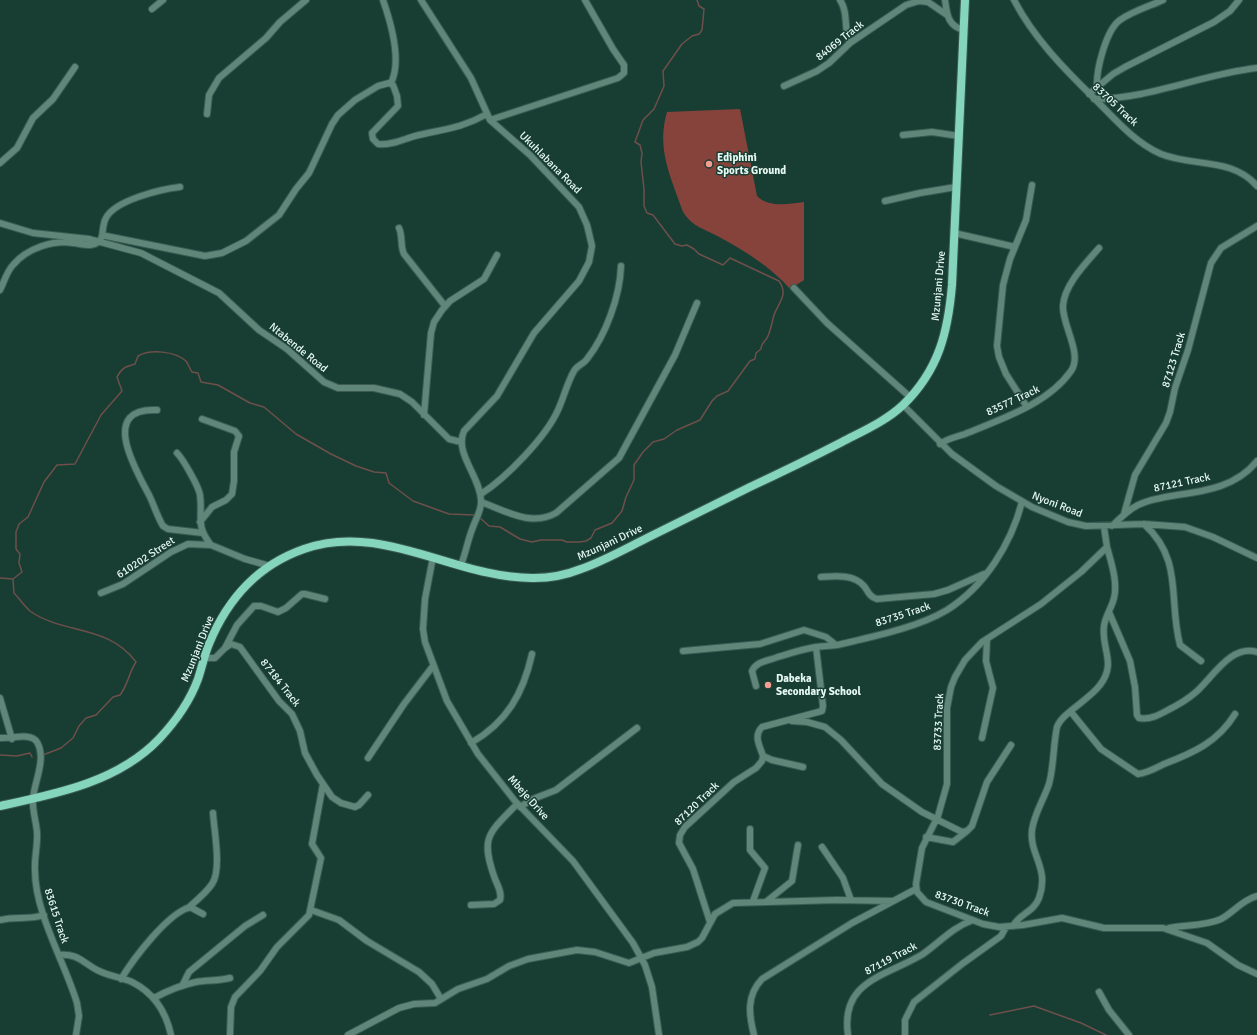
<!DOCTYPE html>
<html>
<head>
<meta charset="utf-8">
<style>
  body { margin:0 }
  canvas { display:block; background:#183d33 }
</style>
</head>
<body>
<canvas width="1257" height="1035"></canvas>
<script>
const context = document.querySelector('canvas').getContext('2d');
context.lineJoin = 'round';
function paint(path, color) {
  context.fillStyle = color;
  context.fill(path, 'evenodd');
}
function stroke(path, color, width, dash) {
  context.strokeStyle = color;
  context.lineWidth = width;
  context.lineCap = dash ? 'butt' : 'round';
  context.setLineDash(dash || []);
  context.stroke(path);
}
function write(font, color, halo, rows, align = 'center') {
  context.font = font + ' Signika,sans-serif';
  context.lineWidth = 3;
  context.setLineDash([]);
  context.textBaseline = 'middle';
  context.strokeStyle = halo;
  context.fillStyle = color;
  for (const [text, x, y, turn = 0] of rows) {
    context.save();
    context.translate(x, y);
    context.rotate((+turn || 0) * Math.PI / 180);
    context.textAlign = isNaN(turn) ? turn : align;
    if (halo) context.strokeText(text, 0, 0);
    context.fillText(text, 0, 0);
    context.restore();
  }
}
paint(new Path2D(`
  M740,109L757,196C769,208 788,204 804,202V280L790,289C772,268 745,251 721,238C706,229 693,228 683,212C671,177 656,149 667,112Z`), '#85433b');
stroke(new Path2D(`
  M479,517L489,526L500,527L520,539L532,542L541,540H562L567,542H579L586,541L591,538L595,530L612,523L622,511L626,497L634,480V465L643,452L653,442L664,439L677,430L700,420L712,401L717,396L728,391L750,361L755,359L756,353L761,349C761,343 766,341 768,336C771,329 772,322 774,315C778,303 789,295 779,281L730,258L723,265L699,254L694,249L687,245L682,246L675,244L653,215L647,213L644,206V189L641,162L642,153L640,145L635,142L643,120L654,109L664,86L663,71L682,44L692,36L699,34L702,30L704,9L699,6L697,0
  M0,578L13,579
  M0,755L17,756L30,753L32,757
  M43,755L61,748L73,738L79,726L86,718L96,715L113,697L120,695C128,685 129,672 136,662C108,624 64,635 30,611C24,606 19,598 14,593L13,579L22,572L19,563L20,554L16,549V532L19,524L28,517L44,482L57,465L75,464L101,415L122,391L117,377C122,367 126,367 135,364L138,356C150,349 175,351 186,361C188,364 190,369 192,372L198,373L201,382L218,385L250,403L264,407L296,434L331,454L356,466L374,472L386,473L389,483L413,501L449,514L475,515
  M990,1015L1034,1006L1081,1023L1106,1035`), '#6d4f4b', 1.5);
const minor = new Path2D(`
  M383,0C391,23 402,61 391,83
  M421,0L471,78L490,120L530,155L579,207L587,225L592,246L589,262L579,281L534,333L497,396L464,431C454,453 480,476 481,500C482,510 476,518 473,527C468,539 466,552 461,565
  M840,0C849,13 843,29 850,43
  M945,0C947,15 948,26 964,30
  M1014,0C1033,37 1064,69 1094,98C1115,119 1134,142 1161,154C1193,167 1232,157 1257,186
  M152,9L163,0
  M784,86L817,71L829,63L850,43L906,5L919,1L928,2L947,15
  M1097,87C1096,70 1106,30 1120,20C1133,11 1150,6 1163,0
  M1089,94L1113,74L1125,67L1214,22L1230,11L1239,0
  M1094,99C1150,99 1202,74 1257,68
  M207,114L209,95L219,78L266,38L280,22L306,0
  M490,120L618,78L624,73V65L613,49L585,0
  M903,135L932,132L959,136
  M0,163L17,148L33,118L53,99L75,67
  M885,201L920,193L956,187
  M0,223L33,233L89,239L141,253L219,293L259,330L287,349L324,382L338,388H374L400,394L412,402L449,439L461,442
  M399,228C403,237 400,246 404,254L445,306
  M954,233L1015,247
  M102,236C103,230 103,223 106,218C115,200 162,189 180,187
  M794,288L827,323L910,397
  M0,290C4,282 7,271 13,265C27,248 53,240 73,243C83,244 91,248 100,241L102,236H106L205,256L222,253L246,241L279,215L296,189L309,173L332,124L338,115L355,100L378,86L389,83L393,85L397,96L398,106L372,133L373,139L378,144C390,146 404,139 415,136C443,129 460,129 487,114
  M903,405L952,454L996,486L1032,507L1068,522L1086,526L1144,524L1185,527L1213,537L1257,558
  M1027,407L1006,374L999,357L997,346L1003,285L1010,259L1026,220L1032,185
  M157,410C99,407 135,469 149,495C154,505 157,516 163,526L168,529L203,533
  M424,415L431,333L434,322L442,310L450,301L484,279L497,255
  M940,444C948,438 956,437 965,434C1001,419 1048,404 1071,371C1083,354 1062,325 1063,306C1064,285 1086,263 1099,248
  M177,453C183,459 199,487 200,495C203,517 195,525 211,545
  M481,494C506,478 546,437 558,410C564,397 567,383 574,371C577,365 584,364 587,359C606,335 620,296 621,266
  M481,502C506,511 531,527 556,513L619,458L675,355L697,303
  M1124,514L1135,475L1166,423L1170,412L1175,388L1188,350L1211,263L1221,248L1257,226
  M200,522L212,507L226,500L232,494L234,481V452L239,436L235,431L202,419
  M1144,524C1184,560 1168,600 1180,645L1201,661
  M1112,526C1120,518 1128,510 1138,505C1150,499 1164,497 1177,495C1207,491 1237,486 1257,461
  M1104,527L1107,547L1081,572L1041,604L982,642L965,660L955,677L951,687L947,708V784L938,816L922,848L916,884L917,892L926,902L983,924L999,927L1023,925L1062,918L1104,928H1163L1207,943L1238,965L1257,974
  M433,557L425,599L423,629L425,642L447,701L478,754L515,801L573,861L633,943L645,965L652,987L659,1035
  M821,577C835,576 854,574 864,586C868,591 869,597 877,599L934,594L948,590L984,574
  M101,593L123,584L171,552L188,544L211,545L245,559L270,566
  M1109,612L1130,661L1135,687L1137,715L1139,718C1150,720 1159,715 1168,710C1178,705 1188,699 1196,692C1213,677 1231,644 1257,652
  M225,648L237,625L254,606H261L278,612L286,608L302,594H305L325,599
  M683,651L760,644L804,630L826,637L836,645
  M204,658H215L225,648L231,644L240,647L279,701L292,714L300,731L305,753L317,775L332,797L341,803L355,807L359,805L368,795
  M756,686L752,671C756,662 766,661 775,658C788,654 802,649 816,647C823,646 830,646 837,645C871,637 917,628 947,610C985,586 1011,544 1022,502
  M0,698L12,739
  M1071,712L1101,749L1138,774C1147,773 1156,768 1164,764C1193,753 1218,742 1235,714
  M792,721L807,722L825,727L841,740L882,784L922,812L962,832L967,831L972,826L987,782L1011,745
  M0,738C11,739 31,732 37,742C47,759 34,782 33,799C32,809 36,821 37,832C38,845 34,858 35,871C35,913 65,963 77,1003L79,1016L76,1035
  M982,738L993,688L986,661L987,639
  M471,743C507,722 523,694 532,654
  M763,756L772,760L803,767
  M368,758L404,704L433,666
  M520,807L533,799L556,790L637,728
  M750,829V850L765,868L753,901
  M926,837L953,842L967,831
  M822,847L843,878L851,900
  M767,901L792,881L798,845
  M471,905L494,904L500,900C502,893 498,886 495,879C480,837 488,834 517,804
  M188,908C196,901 206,893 212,884C222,870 214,830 213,813
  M311,910L339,920L367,941L419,972L432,984L441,999
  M0,920C16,916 30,920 44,915
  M710,922L693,869L679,843L680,835L685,827L734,782L756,768L762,761L763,756C760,746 753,736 762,727L822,711L823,706L816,647
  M1013,926C1019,914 1034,912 1039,898C1050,868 1029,855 1032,830C1034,814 1044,799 1049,784C1054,766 1053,746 1057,727C1062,713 1089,700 1100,685C1117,663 1101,649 1104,626C1105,617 1112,607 1114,598C1118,582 1111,562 1107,547
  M1169,928C1185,925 1206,926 1221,919C1234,912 1242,900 1257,896
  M59,955C78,953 83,963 97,970C108,976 121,977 132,982C154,993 166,1012 171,1035
  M121,979C134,958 167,914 190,907L203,914
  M182,986L189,972L245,926L263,915
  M1099,992L1109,1010L1129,1035
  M154,998C167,991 181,985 196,982C207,980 218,981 230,978
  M230,1035L231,1007L235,997L260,971L277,947L309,915L321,858L312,844L323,784
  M348,1035L399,1008L414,1004L435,1003L458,989L487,979L509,966L528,959L577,950L595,952L629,963L654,953L687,947L698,942L702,938L715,914L733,903L837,900L892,901
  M754,1035C749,1015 746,996 762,979L852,923L916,889
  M848,1035C840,980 887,976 923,954C940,942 953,927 973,920
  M905,1035V1020L914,1002L962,964L1001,936L1006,927`);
const major = new Path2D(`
  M0,806C56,794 118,782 159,739C175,722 190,701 198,679C202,667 204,656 209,644C227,600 258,565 304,549C382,521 456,579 534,578C550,578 566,575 581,569C604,561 625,549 647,538C681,521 715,504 750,487C780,473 811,458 842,442C863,431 886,421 903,405C939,370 948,332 952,285L965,0`);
stroke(minor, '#395b52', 8);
stroke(major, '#395b52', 10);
stroke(minor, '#608579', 6);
stroke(major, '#85d5bd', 8);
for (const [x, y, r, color] of [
  [709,164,4,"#f59c91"],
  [768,685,4,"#f59c91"]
]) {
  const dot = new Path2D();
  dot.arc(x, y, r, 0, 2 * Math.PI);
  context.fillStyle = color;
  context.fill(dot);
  stroke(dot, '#183d33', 1.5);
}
write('11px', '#e5f9f2', '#183d33', [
  ["84069 Track",840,41,-38],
  ["83705 Track",1115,105,43],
  ["Ukuhlabana Road",550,163,45],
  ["Mzunjani Drive",939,286,-85],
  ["Ntabende Road",298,348,39],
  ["87123 Track",1174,360,-73],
  ["83577 Track",1013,401,-25],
  ["87121 Track",1182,483,-12],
  ["Nyoni Road",1057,505,21],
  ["Mzunjani Drive",610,543,-25],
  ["610202 Street",146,558,-33],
  ["83735 Track",903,615,-18],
  ["Mzunjani Drive",198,649,-68],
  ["87184 Track",280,683,52],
  ["83733 Track",939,722,-87],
  ["Mbeje Drive",528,798,48],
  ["87120 Track",697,804,-44],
  ["83730 Track",962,904,20],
  ["83615 Track",56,916,72],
  ["87119 Track",891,959,-28]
]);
write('bold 11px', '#e5f9f2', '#183d33', [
  ["Ediphini",717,158],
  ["Sports Ground",717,171],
  ["Dabeka",776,679],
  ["Secondary School",776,692]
], 'left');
</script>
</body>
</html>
